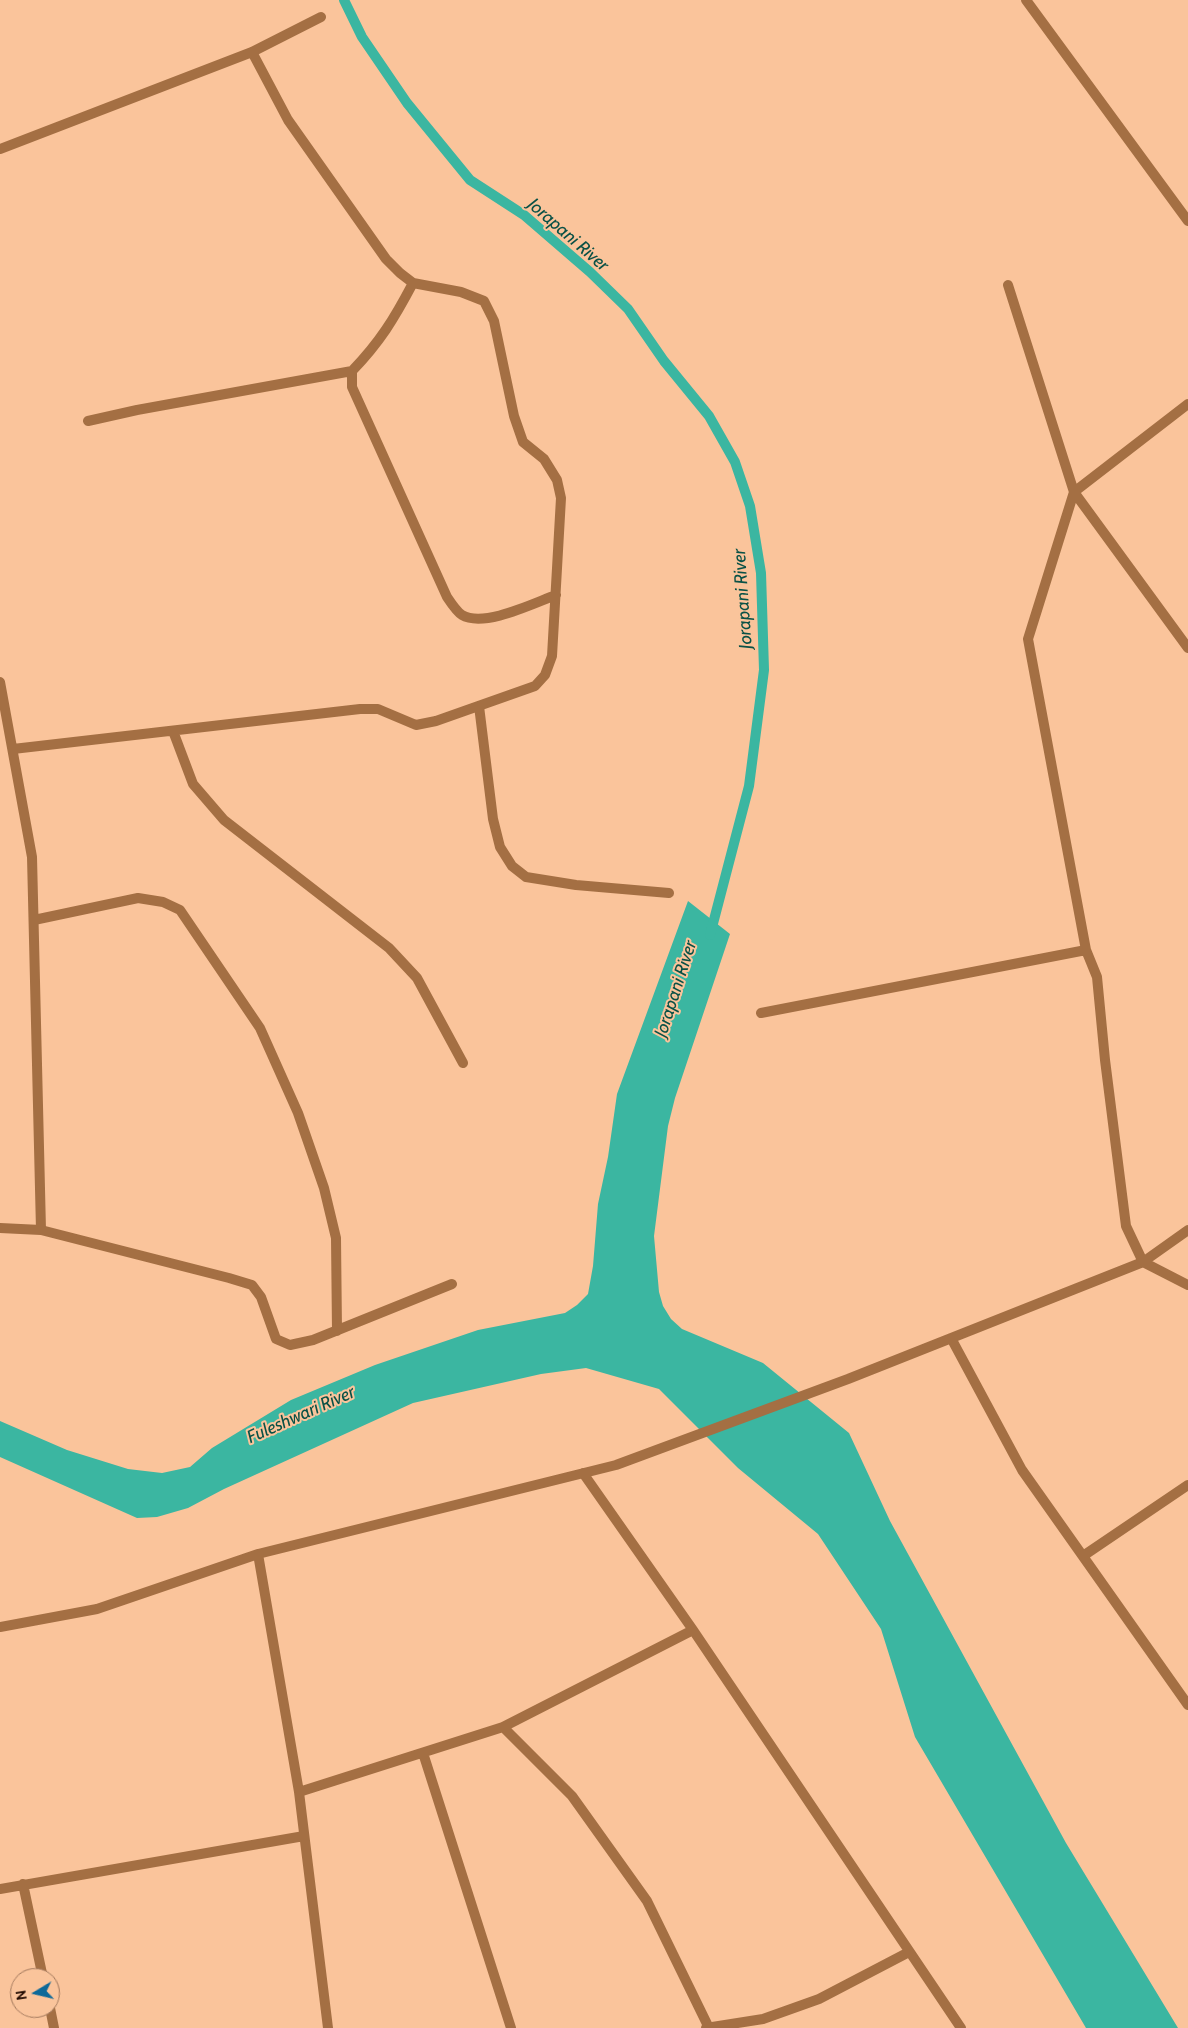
<!DOCTYPE html>
<html>
<head>
<meta charset="utf-8">
<style>
  body { margin:0 }
  #map { position:relative; width:1188px; height:2028px; overflow:hidden; background:#fac49b; font-family:Cabin,sans-serif }
  canvas { display:block }
  .north { position:absolute; left:10px; top:1968px; width:50px; height:50px; box-sizing:border-box; background:#fac49b; border:1px solid #a3795d; border-radius:50%; rotate:261deg; font-size:14px; font-weight:700; line-height:20px; text-align:center; color:#200900 }
  .north::after { content:''; display:block; margin:auto; width:18px; height:22px; background:#0d6999; clip-path:polygon(50% 0,100% 100%,50% 72%,0 100%) }
</style>
</head>
<body>
<div id="map">
<canvas width="1188" height="2028"></canvas>
<div class="north">N</div>
</div>
<script>
const context = document.querySelector('canvas').getContext('2d');
context.lineJoin = 'round';
function paint(path, color) {
  context.fillStyle = color;
  context.fill(path, 'evenodd');
}
function stroke(path, color, width, dash) {
  context.strokeStyle = color;
  context.lineWidth = width;
  context.lineCap = dash ? 'butt' : 'round';
  context.setLineDash(dash || []);
  context.stroke(path);
}
function write(font, color, halo, rows, align = 'center') {
  context.font = font + ' Cabin,sans-serif';
  context.lineWidth = 4;
  context.setLineDash([]);
  context.textBaseline = 'middle';
  context.strokeStyle = halo;
  context.fillStyle = color;
  for (const [text, x, y, turn = 0] of rows) {
    context.save();
    context.translate(x, y);
    context.rotate((+turn || 0) * Math.PI / 180);
    context.textAlign = isNaN(turn) ? turn : align;
    if (halo) context.strokeText(text, 0, 0);
    context.fillText(text, 0, 0);
    context.restore();
  }
}
paint(new Path2D(`
  M688,901L730,934L675,1098L668,1126L654,1236L659,1292L663,1306L671,1319L682,1329L763,1363L849,1433L890,1521L1066,1843L1178,2028H1086L915,1737L881,1629L818,1534L738,1468L659,1389L586,1368L541,1374L413,1403L224,1489L188,1508L157,1517L137,1518L0,1457V1421L67,1450L128,1469L162,1473L190,1467L212,1448L291,1400L375,1365L478,1330L565,1313L577,1305L588,1294L593,1266L598,1204L608,1157L617,1094Z`), '#3bb6a1');
stroke(new Path2D(`
  M344,0L362,37L407,103L470,180L524,215L590,272L628,309L664,361L709,416L735,462L750,506L761,573L764,670L749,786L710,935`), '#3bb6a1', 10);
stroke(new Path2D(`
  M1026,0L1188,221
  M0,149L252,52L321,17
  M413,283C394,319 380,342 352,371V387L447,597C451,603 457,612 462,615C484,628 534,603 556,595
  M1008,285L1074,492L1028,639L1086,950L1097,977L1105,1060L1126,1226L1143,1262L1188,1285
  M1188,404L1074,492L1188,648
  M88,421L137,410L352,371
  M0,682L32,857L41,1230
  M479,706L493,819L500,847L512,866L526,877L576,885L669,893
  M173,731L193,784L224,820L389,948L417,978L463,1063
  M13,749L360,709H378L416,725L436,721L535,686L545,675L552,656L561,498L557,480L544,459L523,442L514,416L494,321L484,301L461,292L413,283L400,273L386,259L288,120L252,52
  M34,920L138,898L163,902L180,910L260,1028L298,1113L324,1188L336,1238L337,1331
  M761,1013L1086,950
  M0,1228L41,1230L229,1278L252,1285L261,1297L276,1339L290,1345L313,1340L452,1284
  M951,1338L1022,1470L1188,1705
  M583,1473L693,1630L961,2028
  M258,1554L299,1792L328,2028
  M1083,1556L1188,1485
  M0,1627L97,1609L258,1554L616,1465L848,1379L1143,1262L1188,1230
  M503,1727L572,1796L647,1901L709,2028
  M423,1753L511,2028
  M299,1792L503,1727L693,1630
  M23,1884L43,1978
  M0,1889L304,1836
  M50,2008L54,2028
  M706,2028L763,2019L819,1999L909,1952`), '#a46f43', 10);
write('italic 18px', '#0a5146', '#fac49b', [
  ["Jorapani River",568,235,41],
  ["Jorapani River",743,599,-94],
  ["Jorapani River",676,989,-72],
  ["Fuleshwari River",301,1415,-24]
]);
</script>
</body>
</html>
